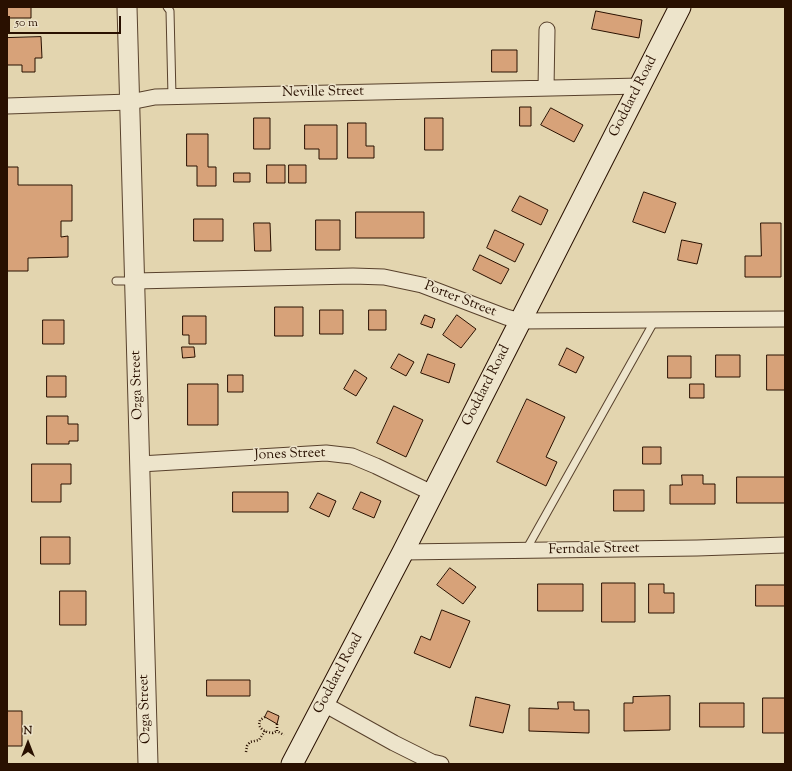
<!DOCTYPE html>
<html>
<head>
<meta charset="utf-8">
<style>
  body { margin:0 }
  #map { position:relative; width:792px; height:771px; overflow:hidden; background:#e3d5af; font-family:"Sorts Mill Goudy",serif }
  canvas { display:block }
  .frame { position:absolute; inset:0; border:8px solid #291000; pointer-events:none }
  .north { position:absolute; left:8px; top:723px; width:40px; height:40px; -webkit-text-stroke:3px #ede4cb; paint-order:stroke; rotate:0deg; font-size:11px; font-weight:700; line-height:16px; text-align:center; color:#291000 }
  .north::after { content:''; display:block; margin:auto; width:14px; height:18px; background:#291000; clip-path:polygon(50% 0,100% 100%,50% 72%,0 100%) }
  .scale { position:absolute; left:8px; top:16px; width:113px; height:18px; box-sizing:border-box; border:2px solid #291000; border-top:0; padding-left:5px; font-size:12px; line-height:14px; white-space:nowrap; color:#291000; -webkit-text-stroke:3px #ede4cb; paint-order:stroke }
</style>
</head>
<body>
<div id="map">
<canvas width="792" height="771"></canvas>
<div class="frame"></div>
<div class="north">N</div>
<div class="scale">50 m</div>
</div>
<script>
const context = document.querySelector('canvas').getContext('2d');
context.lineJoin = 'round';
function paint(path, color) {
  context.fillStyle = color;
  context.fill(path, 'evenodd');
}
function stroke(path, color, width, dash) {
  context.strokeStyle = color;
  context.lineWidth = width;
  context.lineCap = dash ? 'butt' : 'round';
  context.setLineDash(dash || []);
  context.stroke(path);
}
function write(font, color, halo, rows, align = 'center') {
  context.font = font + ' "Sorts Mill Goudy",serif';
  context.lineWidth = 3;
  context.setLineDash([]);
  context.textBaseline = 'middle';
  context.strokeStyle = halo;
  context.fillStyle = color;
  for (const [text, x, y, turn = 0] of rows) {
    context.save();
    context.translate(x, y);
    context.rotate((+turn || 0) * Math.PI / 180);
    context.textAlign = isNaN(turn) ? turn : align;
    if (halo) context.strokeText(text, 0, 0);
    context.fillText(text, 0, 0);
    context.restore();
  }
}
const building = new Path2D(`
  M7,7H31V18H7Z
  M596,11L642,20L639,38L592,29Z
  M41,37L42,58H35V72H22V65H7V38Z
  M492,50H517V72H492Z
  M520,107H531V126H520Z
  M551,108L583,125L574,142L541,125Z
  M254,118H270V149H254Z
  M425,118H443V150H425Z
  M348,123H366V146H374V158H348Z
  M305,125H337V159H319V149H305Z
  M187,134H208V167H216V186H197V166H187Z
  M267,165H285V183H267Z
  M289,165H306V183H289Z
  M7,167H18V185H72V221H61V237L68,236V257L28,258V271H7Z
  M234,173H250V182H234Z
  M644,192L676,203L665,233L633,222Z
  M520,196L548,210L541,225L512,211Z
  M356,212H424V238H356Z
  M194,219H223V241H194Z
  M316,220H340V250H316Z
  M254,223H270L271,251H255Z
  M761,223H781V277H745V256H761Z
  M495,230L524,244L515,262L487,248Z
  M682,240L702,244L697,264L678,260Z
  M480,255L509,269L501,284L473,270Z
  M275,307H303V336H275Z
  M320,310H343V334H320Z
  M369,310H386V330H369Z
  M425,315L435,319L432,328L421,324Z
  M457,315L476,329L461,348L443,335Z
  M183,316H206V344H189V335H183Z
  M43,320H64V344H43Z
  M182,347H194L195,357L183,358Z
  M567,348L584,357L576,373L559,365Z
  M399,354L414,362L406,376L391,368Z
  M428,354L455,364L449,383L421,373Z
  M716,355H740V377H716Z
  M767,355H785V390H767Z
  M668,356H691V378H668Z
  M355,370L367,378L356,396L344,389Z
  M228,375H243V392H228Z
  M47,376H66V397H47Z
  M188,384H218V425H188Z
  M690,384H704V398H690Z
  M527,399L565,417L546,457L557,462L546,486L497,462Z
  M394,406L423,420L406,457L377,443Z
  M47,416H68V424H78V441H69V444H47Z
  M643,447H661V464H643Z
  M32,464H71V484H61V502H32Z
  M682,475H703V484H715V504H670V485H682Z
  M737,477H785V503H737Z
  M614,490H644V511H614Z
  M233,492H288V512H233Z
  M361,492L381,501L374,518L353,509Z
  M318,493L336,501L329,517L310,508Z
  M41,537H70V564H41Z
  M450,568L476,587L463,604L437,585Z
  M602,583H635V622H602Z
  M538,584H583V611H538Z
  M649,584H664V593H674V613H649Z
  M756,585H785V606H756Z
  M60,591H86V625H60Z
  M442,610L470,621L450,668L414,653L421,636L430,640Z
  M207,680H250V696H207Z
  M670,696V730L624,731V703H633V697Z
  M476,697L510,705L503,733L470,726Z
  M763,698H785V733H763Z
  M558,702H574V710H589V733L529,731V708L558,709Z
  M700,703H744V727H700Z
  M7,711H22V746H7Z
  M268,711L279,716L277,724L265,717Z`);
paint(building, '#d7a279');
stroke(building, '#291000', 1);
const service = new Path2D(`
  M167,7L170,11L172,96
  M116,281H134
  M526,550L655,320`);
const minor = new Path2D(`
  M546,88L547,30
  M7,106L130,102L155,97L640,86
  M135,281L353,276L384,277L422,285L506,317L520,321L785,319
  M140,464L326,453L352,456L376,466L432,493
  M403,552L697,548L785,545
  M324,704L394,743L432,762L441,764`);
const tertiary = new Path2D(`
  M127,7L148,764`);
const secondary = new Path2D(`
  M292,764L403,552L680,7`);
stroke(service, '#58412c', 9);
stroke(minor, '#58412c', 17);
stroke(tertiary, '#58412c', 21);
stroke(secondary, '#291000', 23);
stroke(new Path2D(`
  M265,717L260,720L259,725C262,731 266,732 273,733L277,731
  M277,724V731L284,735
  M246,752L247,746L250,742L259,740L265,731`), '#291000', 2.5, [1, 2]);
stroke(service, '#ede4cb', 7);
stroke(minor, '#ede4cb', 15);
stroke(tertiary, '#ede4cb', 19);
stroke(secondary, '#ede4cb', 21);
write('14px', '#291000', '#ede4cb', [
  ["Neville Street",323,93,-1],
  ["Goddard Road",634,97,-63],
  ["Porter Street",460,300,21],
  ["Ozga Street",138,385,-92],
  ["Goddard Road",487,386,-63],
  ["Jones Street",290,455,-2],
  ["Ferndale Street",594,550,-1],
  ["Goddard Road",339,674,-62],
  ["Ozga Street",146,709,-92]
]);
</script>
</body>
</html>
